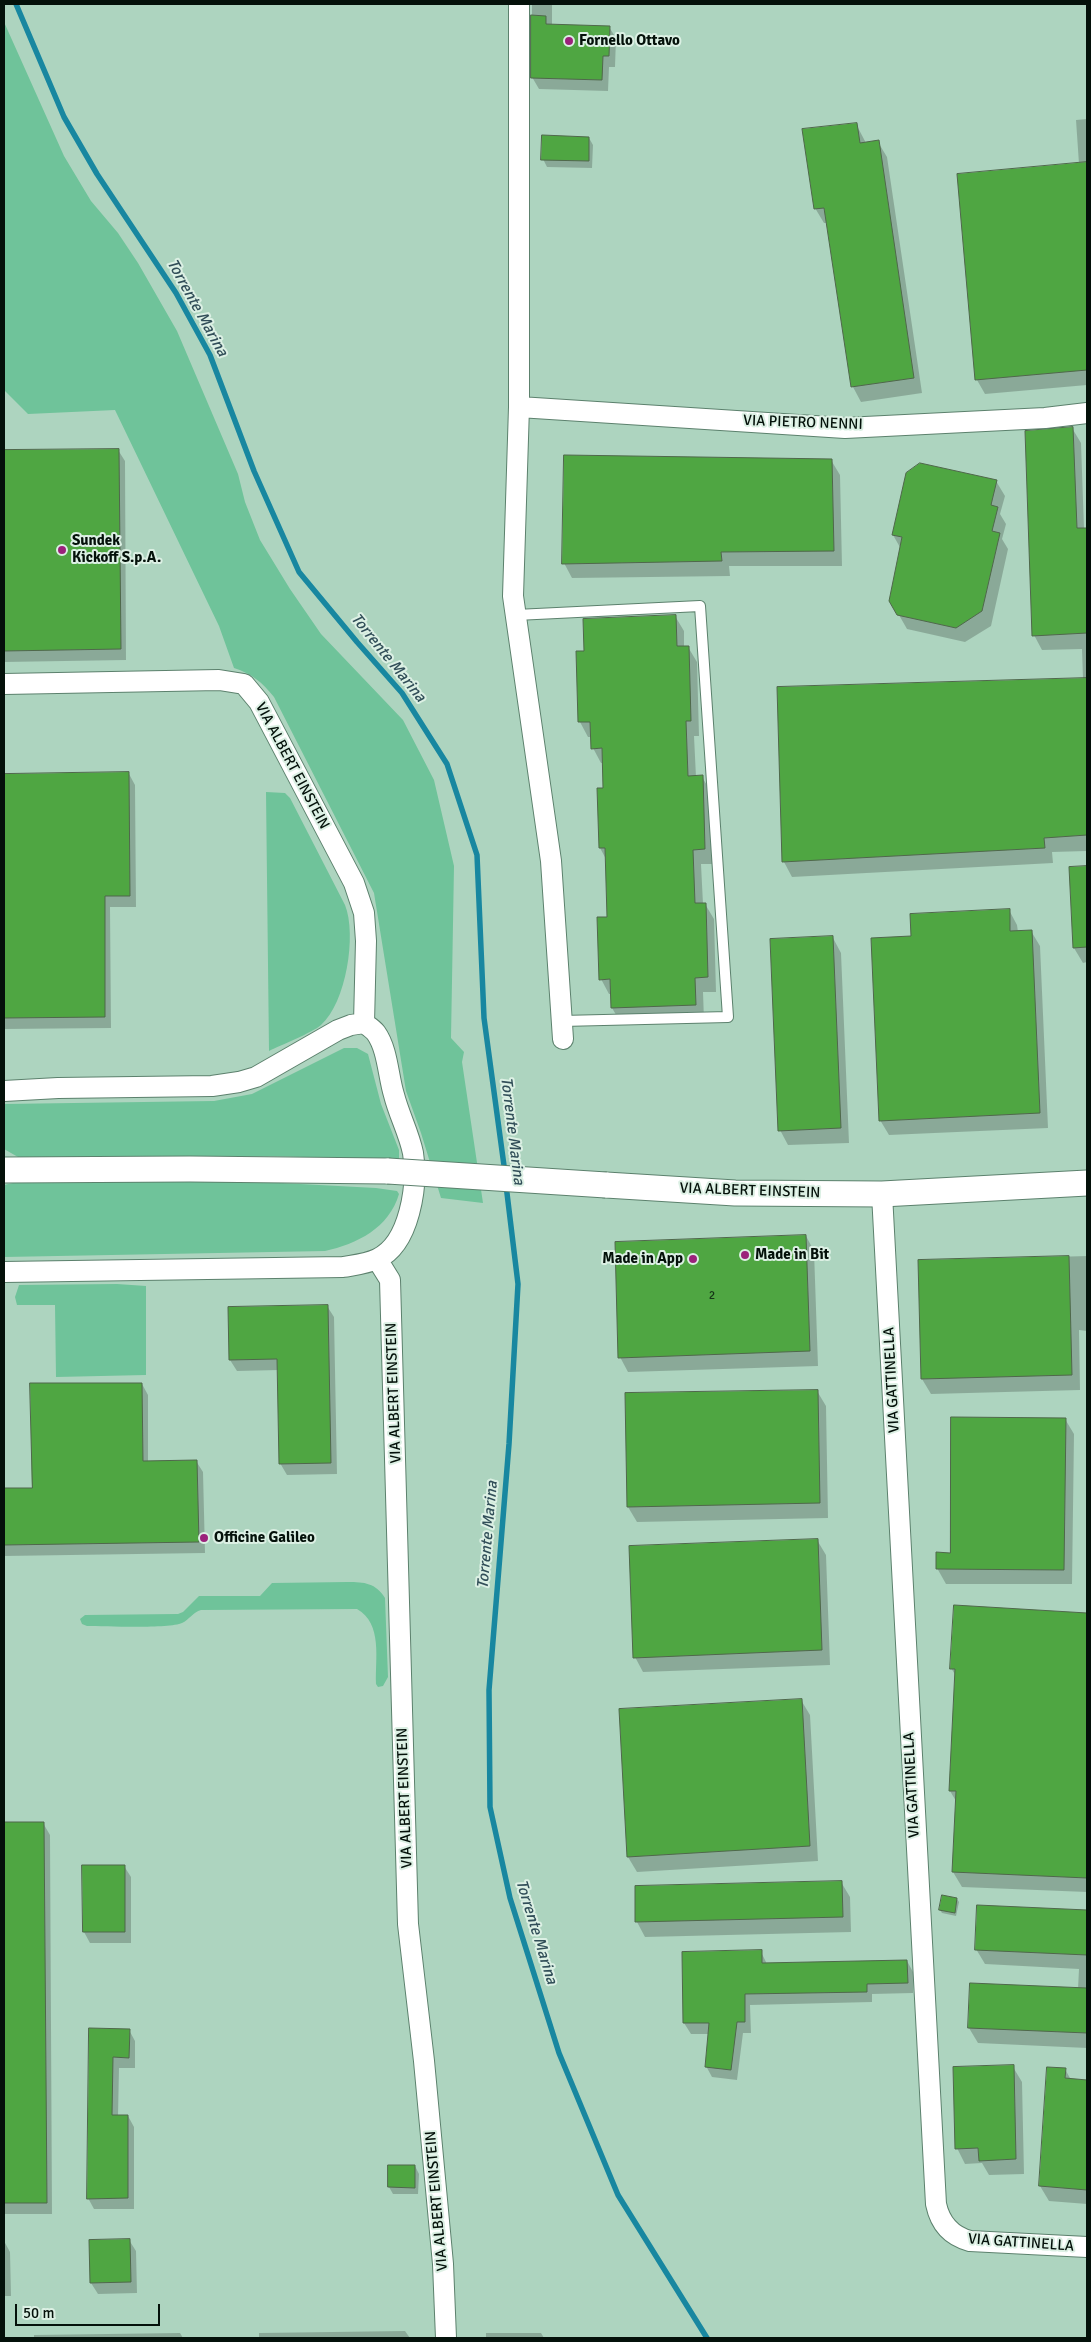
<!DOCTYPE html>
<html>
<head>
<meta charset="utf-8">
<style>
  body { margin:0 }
  #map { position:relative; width:1091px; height:2342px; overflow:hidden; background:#add4bf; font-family:Signika,sans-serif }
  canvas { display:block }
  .frame { position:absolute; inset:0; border:5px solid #04110a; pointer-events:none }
  .scale { position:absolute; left:15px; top:2304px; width:145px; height:22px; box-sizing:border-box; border:2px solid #04110a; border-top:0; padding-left:6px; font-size:15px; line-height:18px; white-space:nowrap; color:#04110a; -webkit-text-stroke:4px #dcf0e4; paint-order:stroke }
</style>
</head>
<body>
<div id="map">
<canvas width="1091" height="2342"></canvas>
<div class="frame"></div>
<div class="scale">50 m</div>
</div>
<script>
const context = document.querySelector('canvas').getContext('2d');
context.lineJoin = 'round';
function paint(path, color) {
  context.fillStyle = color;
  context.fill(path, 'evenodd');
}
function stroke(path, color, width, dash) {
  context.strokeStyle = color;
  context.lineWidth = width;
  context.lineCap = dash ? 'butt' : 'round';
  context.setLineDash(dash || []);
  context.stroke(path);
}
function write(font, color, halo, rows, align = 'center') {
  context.font = font + ' Signika,sans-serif';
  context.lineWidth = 4;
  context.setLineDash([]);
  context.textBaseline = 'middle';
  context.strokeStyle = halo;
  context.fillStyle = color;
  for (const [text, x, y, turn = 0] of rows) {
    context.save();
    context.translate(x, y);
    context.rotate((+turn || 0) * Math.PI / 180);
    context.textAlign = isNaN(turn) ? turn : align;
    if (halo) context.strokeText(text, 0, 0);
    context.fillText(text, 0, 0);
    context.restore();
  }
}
paint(new Path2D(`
  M4,22L64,156L91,201L118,233L138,263L177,331L238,474L245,502L260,540L290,589L321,634L403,720L434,780L454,866L451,1038L464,1052L462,1062L483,1203L441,1198L421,1133L406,1091L374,893L274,697C262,682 252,674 234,668L219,626L115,410L28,414L4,390Z
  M266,792L285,793L290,798L345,905C357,935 346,1003 321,1025C312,1033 281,1045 269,1051Z
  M344,1048H357L368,1054L381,1104L399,1150V1160L272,1156L18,1157L4,1149V1104L214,1101L252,1094Z
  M66,1181H243L376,1188L397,1191L399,1194C389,1228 357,1244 325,1251L4,1257V1185L13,1183Z
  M117,1284L146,1286V1375L56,1377L55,1305H17L15,1297L19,1285Z
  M348,1582C364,1582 376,1583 385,1598L388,1677L383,1686L378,1687L376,1684C375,1659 383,1624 357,1609L201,1610C193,1612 189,1620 182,1623C169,1629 105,1626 87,1626L82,1624L80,1619L85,1615L178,1614L183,1612L199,1596H260L272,1583Z`), '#6fc39a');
paint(new Path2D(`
  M532,4H570H552V25L609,27L616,38L615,67H609L608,91L539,89L532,77Z
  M1087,119V385L985,394L977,380L1079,164L1076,120Z
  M856,124L866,143L878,142L887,157L922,393L861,402L853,387L827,223H824L815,208Z
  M589,138L593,145L592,168L547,167L543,159Z
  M1072,428L1081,443L1084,529H1087V851L1052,852L1053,863L792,877L784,862L1083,679L1082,649L1042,650L1034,635Z
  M118,450L125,461L126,660L4,662V451Z
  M831,460L840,475L842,566H729L730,576L572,578L564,563Z
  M996,481L1005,496L1000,514L1006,524L1002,539L1008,549L991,626L965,642L907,629L891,601L901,549L893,535Z
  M675,616L684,631V647H688L697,662L699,736H694L696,777H702L711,792L713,864H701L703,904H705L714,919L716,992H703L704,1020L621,1023L612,1008L611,994H609L601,979L609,918L606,859L600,848L605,789L604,763H601L593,748L592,737H588L580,722L577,653L585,652Z
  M129,774L135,785L136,907H110L111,1028L4,1029V775Z
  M1087,867V962L1083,963L1074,948L1071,868Z
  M1009,910L1017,925L1018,932L1031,931L1040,946L1048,1128L889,1135L880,1120L912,937Z
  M833,938L841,953L849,1143L788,1145L780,1130Z
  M806,1236L814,1251L818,1366L628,1372L620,1357Z
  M1087,1256V1331L1079,1330L1080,1390L931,1394L922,1379L919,1261Z
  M327,1306L334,1317L337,1474L287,1475L280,1463L279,1370L237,1371L230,1360Z
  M142,1384L148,1395V1462L196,1461L203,1472L205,1553L4,1556V1489H33Z
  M817,1391L826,1406L828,1518L637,1522L628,1507Z
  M1065,1419L1074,1434L1072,1584H946L937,1568Z
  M817,1540L826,1555L830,1665L643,1672L635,1657Z
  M955,1607L1087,1614V1892L962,1887L953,1872L956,1801L950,1791L956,1676L951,1668Z
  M801,1700L810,1715L818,1861L637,1872L628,1857Z
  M4,1823H43L50,1835L52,2214H4Z
  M124,1866L131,1877V1943H90L84,1932Z
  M841,1882L850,1897L851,1932L645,1937L637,1922L636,1887Z
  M957,1899L959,1902L956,1916L942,1913L940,1910Z
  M978,1906L1087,1911V2048L978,2043L969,2028L1078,1989L1079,1969L985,1964L976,1949Z
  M761,1952L767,1964L907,1961L913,1972V1993L872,1994V2002L750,2005L751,2033H743L737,2080L712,2077L706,2066L710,2034H691L684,2023L683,1954Z
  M90,2029L129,2030L135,2041V2068H119L118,2116H128L134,2127V2209H94L88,2198Z
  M1013,2067L1022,2082L1024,2174L989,2175L982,2163L965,2164L957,2148Z
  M1065,2069L1071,2080L1087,2081V2204L1049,2201L1040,2186Z
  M415,2166L419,2174L418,2194H393L389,2187Z
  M129,2240L136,2251L137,2293L98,2294L91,2283L90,2241Z
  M4,2241L10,2252L11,2296H4Z
  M405,2331L410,2338H259V2333Z
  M180,2333L183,2338H34V2335Z
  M486,2333H541L544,2338H486Z`), '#0003');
stroke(new Path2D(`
  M16,4L64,117L97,174L176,293L210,355L254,471L299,572L357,642L402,693L447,764L477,855L484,1018L505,1173
  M506,1185L518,1284L509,1444L489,1690L490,1807L510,1898L559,2053L618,2195L707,2338`), '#1887a0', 5.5);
const building = new Path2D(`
  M531,15L546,16V24L610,26L609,56H603L602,80L531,78Z
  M857,123L860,143L879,140L914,378L851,387L824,208L814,209L802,129Z
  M542,135L589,137V161L541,160Z
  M1087,162V370L975,380L957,174Z
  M1073,427L1077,528H1087V633L1032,636L1025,431Z
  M119,449L121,649L4,651V450Z
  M564,455L832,459L834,551L721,552L722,561L562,564Z
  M920,463L997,480L991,505L998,507L992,531L1000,533L982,611L956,628L897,615L889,601L902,537L892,535L906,473Z
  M676,615L677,646H689L691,721H686L688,776L703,775L705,849L693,850L695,903H706L708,977L695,978L696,1005L611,1008L610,979L599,980L597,917H607L605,848H599L597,788H603L602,748L591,749L590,722H578L576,651H584L583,619Z
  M1087,678V835L1044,838L1045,848L782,862L777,687Z
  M129,772L130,896H105V1017L4,1018V774Z
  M1087,866V947L1073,948L1069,867Z
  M1010,909V931L1032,930L1040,1113L879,1121L871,938L911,936L910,914Z
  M833,936L841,1128L778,1131L770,939Z
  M806,1235L810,1351L618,1358L615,1242Z
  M1069,1256L1072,1375L921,1379L918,1260Z
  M328,1305L331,1463L279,1464L277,1359L229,1360L228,1307Z
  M30,1383H142L143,1461L197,1460L199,1542L4,1545V1488H32Z
  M818,1390L820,1503L627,1507L625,1393Z
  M951,1417L1066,1418L1064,1570L936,1569V1552L950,1553Z
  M818,1539L822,1650L633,1658L629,1546Z
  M954,1605L1087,1613V1878L952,1872L956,1791H949L955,1669H950Z
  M802,1699L810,1846L627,1857L619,1709Z
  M4,1822H44L47,2203H4Z
  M82,1865H125V1932H83Z
  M842,1881L843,1917L635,1922V1886Z
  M942,1895L957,1898L955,1913L939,1910Z
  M977,1905L1087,1910V1955L975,1950Z
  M762,1950V1963L907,1960L908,1983L867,1984V1992L745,1994V2022H737L731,2070L705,2067L709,2023H683L682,1952Z
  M970,1983L1087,1988V2033L968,2028Z
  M89,2028L130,2029L129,2058L113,2057L112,2115H128V2198L87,2199Z
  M1014,2065L1016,2159L979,2161L978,2148L955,2149L953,2067Z
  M1047,2067L1066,2068L1065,2078L1087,2080V2190L1039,2186Z
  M388,2165H415V2188L388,2187Z
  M130,2239L131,2282L90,2283L89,2240Z`);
paint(building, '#4fa642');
stroke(building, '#4f674b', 1);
const service = new Path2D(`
  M516,615L700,606L728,1017L562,1021`);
const minor = new Path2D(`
  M519,4V407L513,596L551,861L563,1039
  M519,407L845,428L1045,418L1087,413
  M4,684L219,680L244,684L259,702L354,883L364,913L366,941L364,1023
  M4,1091L58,1088L212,1086L239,1082L256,1077L338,1030L351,1025L364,1023C368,1026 373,1029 376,1033C388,1050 388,1076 394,1095C399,1115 409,1133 413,1153C418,1185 410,1244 377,1259C366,1264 354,1265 343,1267L4,1272
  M882,1194L936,2204C940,2223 951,2236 970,2241L1087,2247
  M377,1259L390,1280L408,1924L424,2061L443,2264L446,2338`);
const tertiary = new Path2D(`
  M4,1170L190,1169L388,1171
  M606,1185L735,1193L882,1194L1087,1183`);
stroke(service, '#5c816d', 12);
stroke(minor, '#5c816d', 22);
stroke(tertiary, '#5c816d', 27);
stroke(service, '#fff', 10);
stroke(minor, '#fff', 20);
stroke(tertiary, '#fff', 25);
const tertiaryBridge = new Path2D(`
  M388,1171L606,1185`);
stroke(tertiaryBridge, '#5c816d', 27, []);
stroke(tertiaryBridge, '#fff', 25);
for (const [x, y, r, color] of [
  [569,41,5,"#9b227b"],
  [62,550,5,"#9b227b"],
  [745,1255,5,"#9b227b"],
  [693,1259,5,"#9b227b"],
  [204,1538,5,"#9b227b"]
]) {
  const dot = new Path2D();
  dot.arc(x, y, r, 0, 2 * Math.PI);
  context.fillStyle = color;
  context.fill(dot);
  stroke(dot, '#dcf0e4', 2);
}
write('12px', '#173618', null, [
  ["2",712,1296]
]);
write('bold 15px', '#04110a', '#dcf0e4', [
  ["Fornello Ottavo",579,41],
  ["Sundek",72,541],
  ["Kickoff S.p.A.",72,558],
  ["Made in Bit",755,1255],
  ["Made in App",683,1259,"right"],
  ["Officine Galileo",214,1538]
], 'left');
write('15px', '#04110a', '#dcf0e4', [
  ["VIA PIETRO NENNI",803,423,2],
  ["VIA ALBERT EINSTEIN",292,766,62],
  ["VIA ALBERT EINSTEIN",750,1191,2],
  ["VIA GATTINELLA",892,1380,-93],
  ["VIA ALBERT EINSTEIN",394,1393,-92],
  ["VIA GATTINELLA",912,1785,-93],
  ["VIA ALBERT EINSTEIN",405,1798,-92],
  ["VIA ALBERT EINSTEIN",437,2201,-95],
  ["VIA GATTINELLA",1021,2243,4]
]);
write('italic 16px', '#314e58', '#dcf0e4', [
  ["Torrente Marina",197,308,61],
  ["Torrente Marina",388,658,51],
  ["Torrente Marina",512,1131,83],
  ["Torrente Marina",488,1535,-85],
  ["Torrente Marina",536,1932,73]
]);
</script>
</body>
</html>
